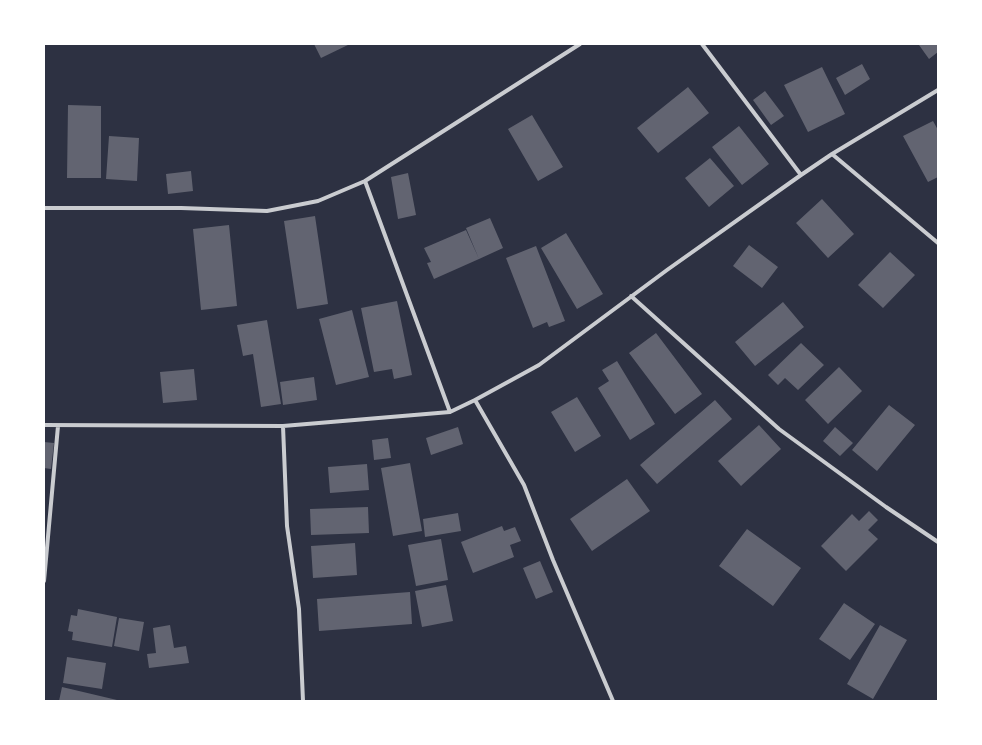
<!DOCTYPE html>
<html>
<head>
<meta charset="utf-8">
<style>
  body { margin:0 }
  #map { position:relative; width:982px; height:745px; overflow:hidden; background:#2d3142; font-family:"Alegreya Sans",sans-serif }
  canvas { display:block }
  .frame { position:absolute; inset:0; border:45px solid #fff; pointer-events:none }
</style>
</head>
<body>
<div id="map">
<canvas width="982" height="745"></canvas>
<div class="frame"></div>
</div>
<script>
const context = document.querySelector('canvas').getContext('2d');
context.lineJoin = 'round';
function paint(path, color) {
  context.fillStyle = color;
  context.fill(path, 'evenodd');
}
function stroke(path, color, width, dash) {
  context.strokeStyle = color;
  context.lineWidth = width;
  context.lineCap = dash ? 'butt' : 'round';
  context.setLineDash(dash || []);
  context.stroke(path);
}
paint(new Path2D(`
  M314,44H350L321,58Z
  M920,44H938V52L929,59L919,45Z
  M862,64L870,79L845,95L836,78Z
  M822,67L845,114L808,132L784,85Z
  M688,87L709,113L658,153L637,128Z
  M765,91L784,116L771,125L753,100Z
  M68,105L101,106V178H67Z
  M532,115L563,167L538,181L508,129Z
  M933,121L938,130V177L928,182L903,136Z
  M739,126L769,164L742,185L712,147Z
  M109,136L139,138L137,181L106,179Z
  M710,158L734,186L709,207L685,178Z
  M191,171L193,191L168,194L166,174Z
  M408,173L416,215L398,219L391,177Z
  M822,199L854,234L828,258L796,223Z
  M315,216L328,304L297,309L284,221Z
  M490,218L503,248L479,259L466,228Z
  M229,225L237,306L201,310L193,229Z
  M466,230L479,259L434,279L427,263L431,262L424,248Z
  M566,233L603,294L577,309L541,248Z
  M749,245L778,267L762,288L733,266Z
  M536,246L565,321L549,327L547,322L533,328L506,258Z
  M890,252L915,275L883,308L858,285Z
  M397,301L412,375L394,379L392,369L374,372L361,308Z
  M783,302L804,327L755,366L735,342Z
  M352,310L369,377L336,385L319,319Z
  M267,320L281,404L261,407L253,354L243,356L237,325Z
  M656,333L702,394L675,414L629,353Z
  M801,343L824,365L798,390L785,378L778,385L768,375Z
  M617,361L655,424L630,440L598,388L609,381L602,370Z
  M839,367L862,391L828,424L805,400Z
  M194,369L197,400L163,403L160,372Z
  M314,377L317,400L283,405L280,382Z
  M577,397L601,436L575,452L551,412Z
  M715,400L732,419L657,484L640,465Z
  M889,405L915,425L877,471L852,450Z
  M759,425L781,449L741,486L718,461Z
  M458,427L463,444L431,455L426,438Z
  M835,427L853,443L840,456L823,441Z
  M388,438L391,458L374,460L372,440Z
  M44,442L54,443L51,469L44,468Z
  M410,463L422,531L393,536L381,468Z
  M367,464L369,490L330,493L328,467Z
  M627,479L650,511L592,551L570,519Z
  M368,507L369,533L311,535L310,509Z
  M869,511L878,520L868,530L878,539L846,571L821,546L852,514L859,521Z
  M458,513L461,531L425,537L423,519Z
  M502,526L504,531L515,527L521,541L510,545L514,557L473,573L461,542Z
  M747,529L801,568L773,606L719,566Z
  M441,539L448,580L416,586L408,545Z
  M355,543L357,575L313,578L311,546Z
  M540,561L553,592L536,599L523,568Z
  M446,585L453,621L422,627L415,591Z
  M410,592L412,624L319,631L317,599Z
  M844,603L875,624L850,660L819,639Z
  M78,609L117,617L112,647L72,640L73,632L68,631L71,615L77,616Z
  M119,618L144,622L139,651L114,646Z
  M170,625L174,648L186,646L189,663L149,668L147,654L156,653L153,628Z
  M880,625L907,640L873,699L847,684Z
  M67,657L106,663L102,689L63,683Z
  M62,687L117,700V701H59Z`), '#626471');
stroke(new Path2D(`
  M702,44L801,175
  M832,154L938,243
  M365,181L450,412
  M44,208H181L267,211L318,201L365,181L580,44
  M631,296L779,429L886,507L938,542
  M475,400L524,485L553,560L613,701
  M44,425L283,426L450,412L475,400L539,365L667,270L801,175L832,154L938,90
  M283,426L287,526L299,609L303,701
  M44,581L58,426`), '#caccd0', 4);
</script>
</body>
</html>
